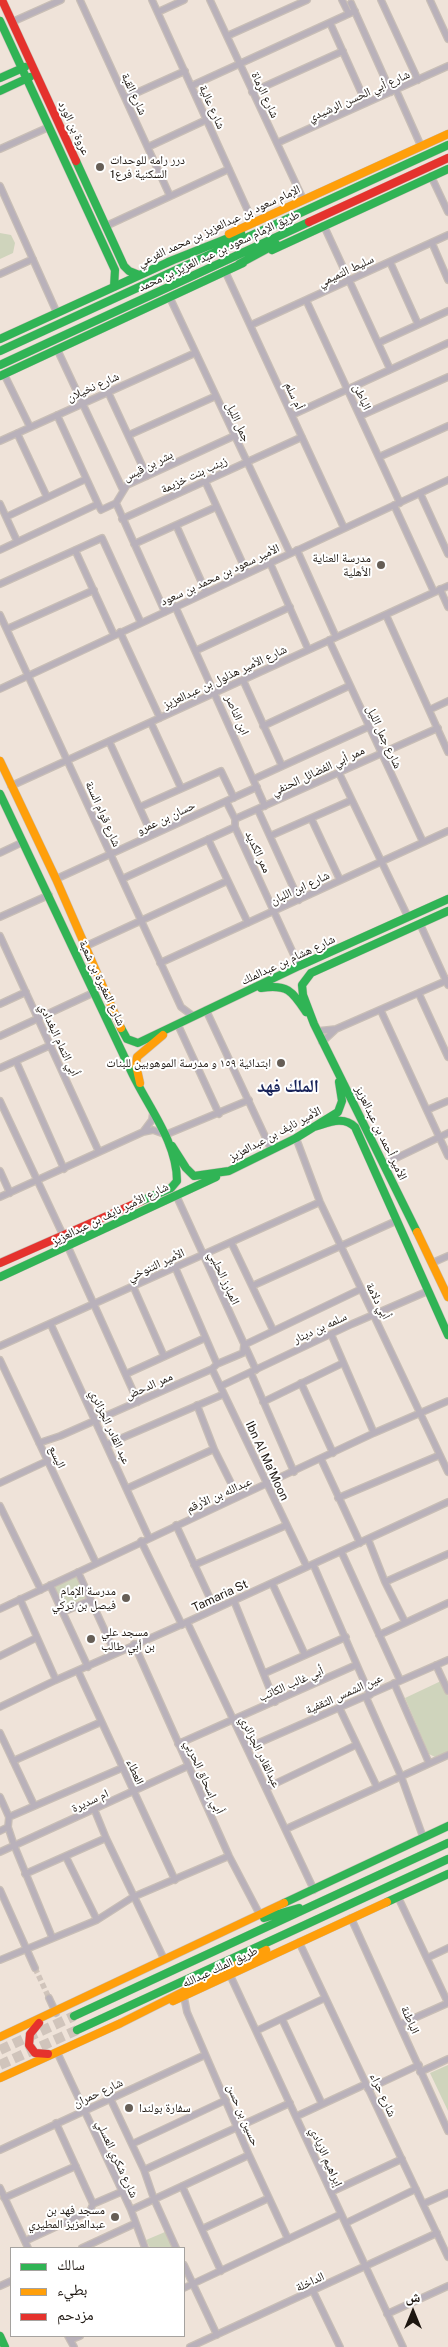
<!DOCTYPE html>
<html>
<head>
<meta charset="utf-8">
<style>
  body { margin:0 }
  #map { position:relative; width:448px; height:2347px; overflow:hidden; background:#efe3d9; font-family:"Public Sans","Noto Naskh Arabic",sans-serif }
  canvas { display:block }
  .legend { position:absolute; left:10px; top:2247px; width:175px; height:90px; box-sizing:border-box; background:#fff; border:1px solid #a5a29f; margin:0; padding:6px 9px; list-style:none; font-size:15px; color:#1d1610 }
  .legend li { display:flex; align-items:center; gap:10px; height:25px }
  .legend b { width:25px; border:1px solid #a5a29f }
  .north { position:absolute; left:388px; top:2287px; width:50px; height:50px; -webkit-text-stroke:4px #fff; paint-order:stroke; rotate:0deg; font-size:14px; font-weight:700; line-height:20px; text-align:center; color:#1d1610 }
  .north::after { content:''; display:block; margin:auto; width:18px; height:22px; background:#1d1610; clip-path:polygon(50% 0,100% 100%,50% 72%,0 100%) }
</style>
</head>
<body>
<div id="map">
<canvas width="448" height="2347"></canvas>
<ul class="legend">
<li><b style="height:6px;background:#30b455"></b>سالك</li>
<li><b style="height:6px;background:#ff9f0a"></b>بطيء</li>
<li><b style="height:6px;background:#e5322d"></b>مزدحم</li>
</ul>
<div class="north">ش</div>
</div>
<script>
const context = document.querySelector('canvas').getContext('2d');
context.lineJoin = 'round';
function paint(path, color) {
  context.fillStyle = color;
  context.fill(path, 'evenodd');
}
function stroke(path, color, width, dash) {
  context.strokeStyle = color;
  context.lineWidth = width;
  context.lineCap = dash ? 'butt' : 'round';
  context.setLineDash(dash || []);
  context.stroke(path);
}
function write(font, color, halo, rows, align = 'center') {
  context.font = font + ' "Public Sans","Noto Naskh Arabic",sans-serif';
  context.lineWidth = 4;
  context.setLineDash([]);
  context.textBaseline = 'middle';
  context.strokeStyle = halo;
  context.fillStyle = color;
  for (const [text, x, y, turn = 0] of rows) {
    context.save();
    context.translate(x, y);
    context.rotate((+turn || 0) * Math.PI / 180);
    context.textAlign = isNaN(turn) ? turn : align;
    if (halo) context.strokeText(text, 0, 0);
    context.fillText(text, 0, 0);
    context.restore();
  }
}
paint(new Path2D(`
  M0,233L11,235L15,243L13,253L0,259Z
  M75,1577L79,1578L87,1597L63,1608L53,1586Z
  M441,1681L448,1696V1751L435,1757L429,1754L405,1698Z
  M448,2065V2111L430,2073Z
  M165,2232L172,2247L150,2248L146,2240Z`), '#cfd4bc');
stroke(new Path2D(`
  M35,1968L49,1998`), '#d0c4bb', 5.5, [5.5, 3]);
stroke(new Path2D(`
  M0,2050L74,2016
  M0,2065L77,2030`), '#d0c4bb', 10, [10, 5]);
const street = new Path2D(`
  M80,0L170,196
  M152,0L253,222
  M210,0L303,199
  M342,0L349,14
  M381,0L418,80
  M430,0L448,39
  M351,3L391,92
  M158,12L184,0
  M12,22L61,0
  M330,23L366,103
  M227,36L307,0
  M191,86L355,11
  M396,90L421,146
  M252,92L343,51
  M125,98L185,71
  M277,143L448,66
  M148,147L206,120
  M0,149L49,127
  M431,176L448,212
  M0,186L57,313
  M106,226L229,169
  M324,226L390,369
  M432,243L448,280
  M390,262L418,324
  M225,271L344,528
  M0,274L33,259
  M170,298L290,553
  M306,300L400,503
  M251,325L448,235
  M378,343L448,311
  M57,349L123,490
  M4,374L30,427
  M108,392L147,476
  M57,415L98,504
  M292,415L448,343
  M360,416L448,377
  M17,433L47,497
  M129,435L216,396
  M0,441L195,353
  M379,457L448,426
  M205,481L247,573
  M420,493L448,554
  M116,503L165,612
  M0,504L17,541
  M394,505L434,592
  M6,517L86,479
  M122,519L302,437
  M176,525L206,592
  M134,544L216,507
  M0,550L98,504L101,510L116,503L127,485L234,436
  M75,550L114,635
  M297,550L336,637
  M270,563L308,649
  M0,584L102,538L141,623
  M440,589L448,607
  M175,606L265,806
  M0,615L181,1007L193,1016
  M386,615L448,752
  M7,629L94,590
  M120,632L160,718
  M329,640L423,842
  M197,650L290,607
  M243,680L282,766
  M0,689L448,480
  M429,710L448,701
  M151,723L181,788
  M263,726L349,686
  M109,741L152,835
  M339,773L408,917
  M254,779L368,727
  M11,786L448,586
  M226,801L235,819V827L299,966
  M140,807L221,771L234,798
  M258,810L299,900
  M311,818L340,880
  M235,819L438,728
  M270,836L352,800
  M208,839L248,923
  M0,853L23,842
  M56,879L257,787
  M122,879L235,827
  M0,917L49,895
  M420,924L448,985
  M0,936L99,1152
  M86,946L227,881
  M160,963L448,831
  M419,994L448,1057
  M0,1004L26,992
  M206,1010L271,1149
  M381,1011L448,1156
  M178,1025L219,1114
  M318,1031L336,1029L448,980
  M0,1036L95,992
  M322,1042L335,1030
  M16,1061L64,1169
  M0,1068L51,1045
  M0,1101L63,1235
  M427,1110L448,1101
  M143,1132L152,1120L153,1112
  M165,1135L249,1100
  M296,1138L320,1202L448,1472
  M384,1164L448,1133
  M0,1171L10,1193
  M176,1195L256,1370
  M0,1197L143,1132L153,1130L164,1134
  M231,1242L273,1330
  M68,1247L138,1402
  M432,1263L448,1256
  M175,1267L217,1364
  M133,1286L164,1356
  M252,1286L396,1221
  M51,1325L149,1538
  M331,1334L374,1433
  M0,1346L320,1202
  M0,1360L96,1563
  M251,1373L294,1472
  M126,1374L205,1338
  M301,1383L333,1453
  M221,1386L352,1324L428,1291
  M263,1402L343,1363
  M197,1405L214,1449L238,1497
  M39,1443L60,1436L212,1369
  M108,1444L224,1394
  M321,1459L360,1543
  M0,1483L47,1461
  M128,1488L214,1449
  M338,1498L440,1455
  M0,1506L41,1590
  M176,1525L215,1609
  M368,1539L385,1582L405,1622
  M141,1541L182,1625
  M341,1551L400,1680
  M313,1564L370,1695
  M194,1565L287,1525
  M307,1567L212,1369L217,1364L243,1353L244,1345L361,1289
  M78,1572L115,1653
  M385,1582L448,1554
  M272,1583L305,1655
  M50,1585L88,1667
  M20,1599L56,1680
  M234,1601L275,1702
  M0,1609L374,1433L448,1401
  M63,1612L91,1600
  M187,1622L314,1890
  M379,1635L448,1603
  M134,1644L229,1856L260,1915
  M0,1656L36,1638
  M436,1665L448,1691
  M78,1671L175,1880
  M265,1673L346,1637
  M394,1683L429,1763
  M366,1697L401,1776L423,1837
  M0,1707L56,1680L187,1622L448,1502
  M339,1707L377,1787
  M0,1733L34,1805
  M178,1744L356,1665
  M247,1748L448,1660
  M13,1761L101,1722
  M266,1788L356,1745
  M0,1797L9,1817L8,1827L14,1845L52,1937
  M95,1811L106,1838L164,1959
  M9,1817L122,1768
  M286,1829L448,1755
  M0,1831L8,1827
  M0,1852L188,1766
  M66,1857L97,1920
  M25,1874L106,1838
  M0,1890L35,1968
  M398,1897L448,2003
  M351,1918L448,2131
  M299,1942L448,2257
  M427,1958L448,1948
  M0,1960L97,1920L133,1897L229,1856
  M230,1975L403,2347
  M184,1997L187,2012L249,2155L288,2239
  M49,1998L56,2013
  M282,2019L322,2104
  M401,2024L448,2003
  M256,2031L325,1998
  M57,2052L131,2210L145,2248
  M420,2072L448,2059
  M368,2089L419,2065
  M110,2098L144,2170L154,2199L176,2248
  M297,2116L366,2084
  M56,2123L93,2204
  M132,2144L226,2100
  M0,2150L205,2055
  M144,2170L290,2103
  M182,2186L221,2271
  M0,2188L28,2248
  M331,2192L402,2159
  M4,2198L76,2166
  M423,2204L448,2193
  M131,2210L249,2155
  M346,2223L416,2189
  M202,2229L269,2198
  M25,2241L90,2211L93,2204L121,2192
  M82,2248L134,2224
  M184,2265L217,2335
  M0,2286L11,2281
  M184,2288L341,2214
  M313,2291L340,2347
  M387,2314L448,2286
  M68,2336L74,2347
  M70,2340L80,2336
  M190,2347L437,2233`);
const fast = new Path2D(`
  M0,21L115,270L114,287
  M0,78L25,67
  M0,91L30,77
  M76,161L124,266L129,271L139,275
  M272,250L448,169
  M168,262L241,233
  M239,264L276,244
  M0,339L173,260
  M0,351L448,145
  M0,365L309,222
  M0,376L243,263
  M0,794C44,887 88,980 132,1073C148,1107 177,1142 177,1181L171,1188L141,1201
  M261,988C288,984 292,991 306,1012
  M121,1028L127,1039L138,1043L299,966L448,899
  M314,1127C328,1123 343,1115 355,1127L448,1335
  M172,1146L186,1168L194,1176L229,1171L296,1138L338,1112L342,1101L339,1082
  M417,1232L314,1024L303,995L302,985L311,973L448,911
  M0,1277L216,1177
  M387,1902L448,1874
  M284,1903L448,1826
  M264,1918L299,1908
  M74,2016L448,1843
  M77,2030L448,1859
  M0,2336L5,2347`);
const slow = new Path2D(`
  M229,234L448,134
  M0,761L56,879L121,1028
  M140,1083L136,1065L137,1057L163,1035
  M417,1232L448,1297
  M173,2001L387,1902
  M117,2025L266,1950
  M0,2037L284,1903
  M0,2078L121,2023`);
const jam = new Path2D(`
  M2,0L76,161
  M309,222L448,158
  M0,1263L141,1201
  M39,2023L30,2034L29,2045L35,2053L48,2054`);
stroke(street, '#c8beb6', 8);
stroke(fast, '#c8beb6', 9);
stroke(slow, '#c8beb6', 9);
stroke(jam, '#c8beb6', 9);
stroke(street, '#b9b1ba', 5.5);
stroke(fast, '#30b455', 8);
stroke(slow, '#ff9f0a', 8);
stroke(jam, '#e5322d', 8);
for (const [x, y, r, color] of [
  [100,167,5,"#665e56"],
  [381,565,5,"#665e56"],
  [281,1063,5,"#665e56"],
  [126,1598,5,"#665e56"],
  [91,1639,5,"#665e56"],
  [129,2108,5,"#665e56"],
  [115,2217,5,"#665e56"]
]) {
  const dot = new Path2D();
  dot.arc(x, y, r, 0, 2 * Math.PI);
  context.fillStyle = color;
  context.fill(dot);
  stroke(dot, '#fff', 2);
}
write('12px', '#1d1610', '#fff', [
  ["شارع القبة",134,94,65],
  ["شارع الرماة",265,95,65],
  ["شارع أبي الحسن الرشيدي",359,96,-24],
  ["شارع عالية",212,107,66],
  ["عروة بن الورد",74,128,65],
  ["الإمام سعود بن عبدالعزيز بن محمد الفرعي",219,226,-25],
  ["طريق الإمام سعود بن عبد العزيز بن محمد",219,251,-25],
  ["سليط التميمي",346,271,-25],
  ["شارع نخيلان",93,387,-24],
  ["أم سلم",294,396,66],
  ["الباطن",362,397,65],
  ["جمل الليل",238,422,65],
  ["بشر بن قيس",148,466,-27],
  ["زينب بنت خزيمة",194,475,-25],
  ["الأمير سعود بن محمد بن سعود",220,575,-25],
  ["شارع الأمير هذلول بن عبدالعزيز",225,677,-25],
  ["ابن الناصر",237,715,66],
  ["شارع جمل الليل",384,737,65],
  ["ممر أبي الفضائل الحنفي",318,771,-25],
  ["شارع قوام السنة",103,814,66],
  ["حسان بن عمرو",166,818,-25],
  ["ممر الكديد",258,852,65],
  ["شارع ابن اللبان",300,888,-25],
  ["شارع هشام بن عبدالملك",288,960,-25],
  ["شارع المغيرة بن شعبة",102,983,65],
  ["أبي التمام البغدادي",59,1040,65],
  ["الأمير أحمد بن عبدالعزيز",381,1133,64],
  ["الأمير نايف بن عبدالعزيز",275,1134,-28],
  ["شارع الأمير نايف بن عبدالعزيز",110,1214,-26],
  ["الأمير التنوخي",156,1265,-25],
  ["المبارز الحلبي",224,1278,65],
  ["أبي دلامة",378,1301,63],
  ["سلمه بن دينار",320,1328,-25],
  ["ممر الدحض",149,1386,-24],
  ["عبد القادر الجزائري",110,1427,65],
  ["اليسع",57,1457,65],
  ["Ibn Al Ma'Moon",267,1461,65],
  ["عبدالله بن الأرقم",219,1495,-24],
  ["Tamaria St",220,1596,-25],
  ["أبي غالب الكاتب",291,1684,-24],
  ["عين الشمس الثقفية",344,1694,-24],
  ["عبدالقادر الجزائري",260,1752,64],
  ["العطاء",135,1772,66],
  ["أبي إسحاق الحربي",204,1777,66],
  ["ام سديرة",90,1801,-25],
  ["طريق الملك عبدالله",220,1967,-25],
  ["الباطنة",410,2020,66],
  ["شارع حمران",98,2093,-25],
  ["شارع حراء",383,2095,65],
  ["حسين بن حسن",243,2115,67],
  ["إبراهيم الزيادي",326,2157,66],
  ["شارع شكري العسلي",117,2159,65],
  ["الداخلة",310,2282,-25]
]);
write('12px', '#1d1610', '#fff', [
  ["درر رامه للوحدات",110,160,"left"],
  ["السكنية فرع1",110,174,"left"],
  ["مدرسة العناية",371,558],
  ["الأهلية",371,572],
  ["ابتدائية ١٥٩ و مدرسة الموهوبين للبنات",271,1063],
  ["مدرسة الإمام",116,1591],
  ["فيصل بن تركي",116,1605],
  ["مسجد علي",101,1632,"left"],
  ["بن أبي طالب",101,1646,"left"],
  ["سفارة بولندا",139,2108,"left"],
  ["مسجد فهد بن",105,2210],
  ["عبدالعزيز المطيري",105,2224]
], 'right');
write('bold 18px', '#172259', '#fff', [
  ["الملك فهد",288,1086]
]);
</script>
</body>
</html>
